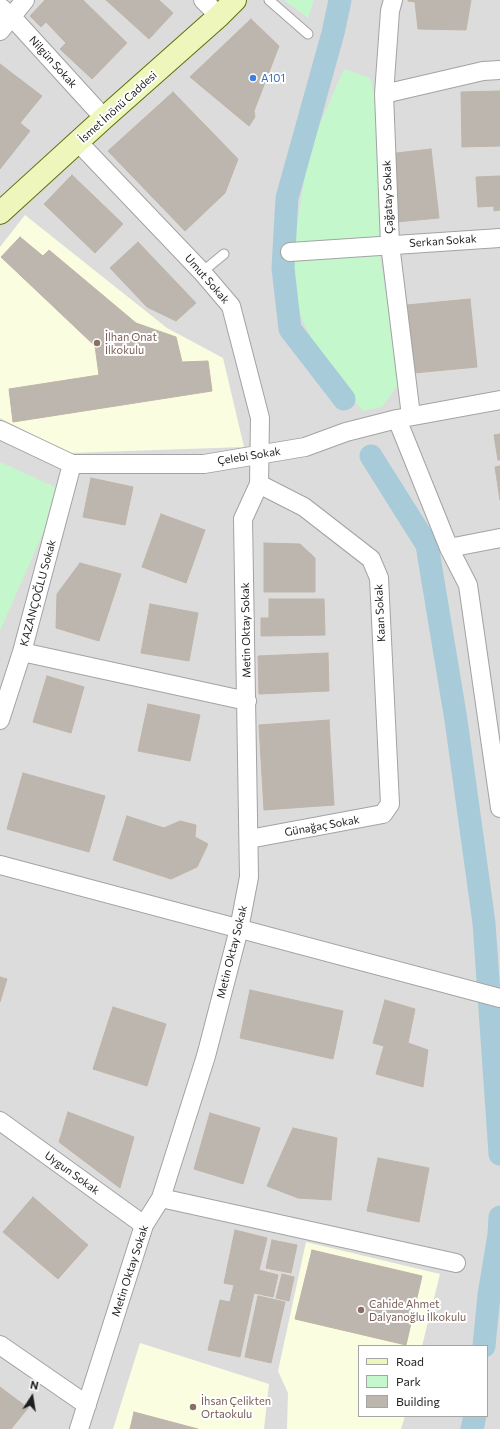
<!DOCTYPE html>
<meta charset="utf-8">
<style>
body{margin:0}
#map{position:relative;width:500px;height:1429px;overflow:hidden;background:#efece5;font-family:Commissioner,sans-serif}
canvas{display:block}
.legend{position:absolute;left:358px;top:1345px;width:130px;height:72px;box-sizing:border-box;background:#fff;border:1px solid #a5a5a5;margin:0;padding:5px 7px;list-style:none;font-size:12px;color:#1f1f1f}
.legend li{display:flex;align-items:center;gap:8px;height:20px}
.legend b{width:20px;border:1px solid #a5a5a5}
.north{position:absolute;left:12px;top:1377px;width:40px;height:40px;-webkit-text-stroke:3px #fff;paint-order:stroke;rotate:12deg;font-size:11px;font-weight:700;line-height:16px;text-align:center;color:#1f1f1f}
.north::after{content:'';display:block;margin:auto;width:14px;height:18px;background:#1f1f1f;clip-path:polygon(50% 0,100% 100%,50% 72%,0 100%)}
</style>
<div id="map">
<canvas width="500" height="1429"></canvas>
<ul class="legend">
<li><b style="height:5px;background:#eff6bc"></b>Road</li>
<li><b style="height:11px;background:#c4f7cc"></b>Park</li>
<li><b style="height:11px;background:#bcb6af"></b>Building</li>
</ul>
<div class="north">N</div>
</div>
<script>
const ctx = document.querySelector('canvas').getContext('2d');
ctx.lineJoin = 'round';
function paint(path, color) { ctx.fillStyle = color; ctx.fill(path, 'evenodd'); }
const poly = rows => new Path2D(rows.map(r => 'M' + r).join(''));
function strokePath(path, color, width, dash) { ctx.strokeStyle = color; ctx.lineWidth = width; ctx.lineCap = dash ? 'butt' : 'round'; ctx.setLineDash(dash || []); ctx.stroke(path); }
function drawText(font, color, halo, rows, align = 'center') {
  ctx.font = font + ' Commissioner,sans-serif'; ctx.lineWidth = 4; ctx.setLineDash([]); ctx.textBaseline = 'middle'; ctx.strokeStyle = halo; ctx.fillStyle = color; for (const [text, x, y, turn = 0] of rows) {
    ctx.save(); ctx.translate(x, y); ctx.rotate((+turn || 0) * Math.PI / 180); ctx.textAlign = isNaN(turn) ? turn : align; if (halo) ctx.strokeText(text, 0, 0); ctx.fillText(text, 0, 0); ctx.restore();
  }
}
const residential = poly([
 [0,0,500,0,500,1429,0,1429],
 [359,1346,487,1346,487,1416,359,1416]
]);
const education = poly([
 [25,215,167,328,223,358,244,447,69,453,0,418,0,247],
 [306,1242,440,1274,422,1346,359,1346,359,1416,405,1416,401,1429,287,1429,288,1393,278,1371],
 [140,1343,269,1384,264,1429,113,1429]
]);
const park = poly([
 [284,0,314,0,308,18],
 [344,69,370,78,381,122,384,241,294,242,310,146],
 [379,252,401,381,382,407,363,411,346,391,312,340,295,304,287,262],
 [0,462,62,490,0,631]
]);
const canal = poly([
 [340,0,333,33,287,198,283,268,290,329,344,399],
 [371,456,427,545,456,720,484,923,500,1154],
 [484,1346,489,1295,499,1234,500,1217],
 [472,1429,475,1416]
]);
const building = poly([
 [45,0,83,0,127,43,92,79,60,49,66,43,46,22,41,27,30,16,45,0],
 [106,0,159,0,173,13,149,39,106,0],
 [408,0,471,0,466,30,418,29,415,2,408,1,408,0],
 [251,19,279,46,254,111,255,117,249,126,190,77,251,19],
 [0,64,42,96,20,123,30,131,0,169,0,64],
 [500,91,500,146,462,147,461,92,500,91],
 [173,92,238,159,225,193,185,231,108,151,173,92],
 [431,149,439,218,396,222,388,154,431,149],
 [72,175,123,224,95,253,44,204,72,175],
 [500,176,500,210,494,211,494,206,478,207,476,177,500,176],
 [20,237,43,256,49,250,136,323,176,337,182,362,208,361,212,391,13,422,9,389,99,375,95,346,1,257,20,237],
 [138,242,196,303,176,321,147,307,110,268,138,242],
 [470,299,477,367,414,373,407,305,470,299],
 [500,434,500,460,498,460,494,435,500,434],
 [500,466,500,500,495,467,500,466],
 [91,478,133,487,125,525,83,517,91,478],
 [161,514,205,530,186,583,142,567,161,514],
 [264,543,300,544,315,558,315,592,264,592,264,543],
 [80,563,121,574,99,641,56,628,57,594,80,563],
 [269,599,324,599,325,635,261,636,261,618,269,618,269,599],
 [150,604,198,613,189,661,141,653,150,604],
 [328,653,329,691,259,694,258,656,328,653],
 [47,676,84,687,71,733,33,722,47,676],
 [148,704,200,715,190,761,138,751,148,704],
 [329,720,334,805,264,810,259,725,329,720],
 [23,773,105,796,89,852,7,829,23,773],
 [127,816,164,828,180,821,196,825,195,837,208,844,197,867,171,879,113,860,127,816],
 [0,977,7,979,0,1002,0,977],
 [250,990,343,1011,333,1059,240,1038,250,990],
 [385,1000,415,1009,408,1043,428,1050,423,1087,376,1074,384,1046,373,1043,385,1000],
 [113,1007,166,1024,147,1086,93,1069,113,1007],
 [68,1112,134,1137,120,1188,59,1142,68,1112],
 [210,1113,260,1128,243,1184,194,1169,210,1113],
 [293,1128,337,1138,331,1200,298,1198,267,1186,293,1128],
 [378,1158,429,1168,419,1222,367,1211,378,1158],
 [33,1197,88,1245,58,1279,3,1232,33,1197],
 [235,1230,267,1238,259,1270,278,1275,273,1297,254,1293,240,1357,208,1350,220,1300,230,1302,234,1285,224,1283,235,1230],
 [272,1240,297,1245,291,1273,266,1268,272,1240],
 [312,1250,422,1276,406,1345,295,1319,312,1250],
 [282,1274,294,1277,289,1301,276,1298,282,1274],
 [258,1296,285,1302,271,1363,245,1357,258,1296],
 [0,1387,28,1408,11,1429,0,1429,0,1387],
 [134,1412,198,1429,130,1429,134,1412]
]);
const lane = poly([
 [269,0,308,34],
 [202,272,224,254]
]);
const street = poly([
 [203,0,219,16],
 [0,7,12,17,104,118],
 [0,31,25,0],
 [384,94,390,11,393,0],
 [78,142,202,272,231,306,260,418,259,484,243,519,249,877,239,929,206,1056,161,1198,144,1225,79,1429],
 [290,252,500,238],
 [411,416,390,244,384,94,483,71,500,70],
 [397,419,449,548,468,585,500,808],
 [0,430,72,464,204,464,305,447,346,432,397,419,500,400],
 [449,548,500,538],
 [22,652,247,701],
 [0,720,22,652,72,464],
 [249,839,383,814,390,804,379,578,371,559,304,507,259,484],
 [0,865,500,998],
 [0,1121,144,1225],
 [161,1198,456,1263],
 [0,1345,87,1405]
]);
const secondary = poly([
 [0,213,104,118,219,16,235,0]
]);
const markers = [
 [253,78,4,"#3f7fe0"],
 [97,343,4,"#8d6e63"],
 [361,1310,4,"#8d6e63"],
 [193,1407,4,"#8d6e63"]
];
const streetNames = [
 ["Nilgün Sokak",53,62,48],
 ["İsmet İnönü Caddesi",118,107,-42],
 ["Çağatay Sokak",388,197,-92],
 ["Serkan Sokak",443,241,-4],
 ["Umut Sokak",207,279,49],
 ["Çelebi Sokak",249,456,-9],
 ["KAZANÇOĞLU Sokak",38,593,-75],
 ["Kaan Sokak",380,613,-93],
 ["Metin Oktay Sokak",246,630,-91],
 ["Günağaç Sokak",322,826,-10],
 ["Metin Oktay Sokak",232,952,-76],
 ["Uygun Sokak",72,1173,36],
 ["Metin Oktay Sokak",130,1271,-72]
];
const shopNames = [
 ["A101",261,78]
];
const educationNames = [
 ["İlhan Onat",105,337],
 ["İlkokulu",105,350],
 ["Cahide Ahmet",369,1304],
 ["Dalyanoğlu İlkokulu",369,1317],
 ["İhsan Çelikten",201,1401],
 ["Ortaokulu",201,1414]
];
paint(residential, '#dddcdc');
paint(education, '#fbfde0');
paint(park, '#c4f7cc');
strokePath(canal, '#a8cbda', 23);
paint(building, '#bcb6af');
strokePath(building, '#c0b5a8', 1);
strokePath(lane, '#a3a3a3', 11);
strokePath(street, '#a3a3a3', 20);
strokePath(secondary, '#5d710a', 24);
strokePath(lane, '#fff', 9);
strokePath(street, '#fff', 18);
strokePath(secondary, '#eff6bc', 22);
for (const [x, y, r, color] of markers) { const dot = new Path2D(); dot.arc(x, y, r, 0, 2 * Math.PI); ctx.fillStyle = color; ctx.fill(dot); strokePath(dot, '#fff', 1.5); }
drawText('11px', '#1f1f1f', '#fff', streetNames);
drawText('11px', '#366cbe', '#fff', shopNames, 'left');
drawText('11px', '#785e54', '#fff', educationNames, 'left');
</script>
